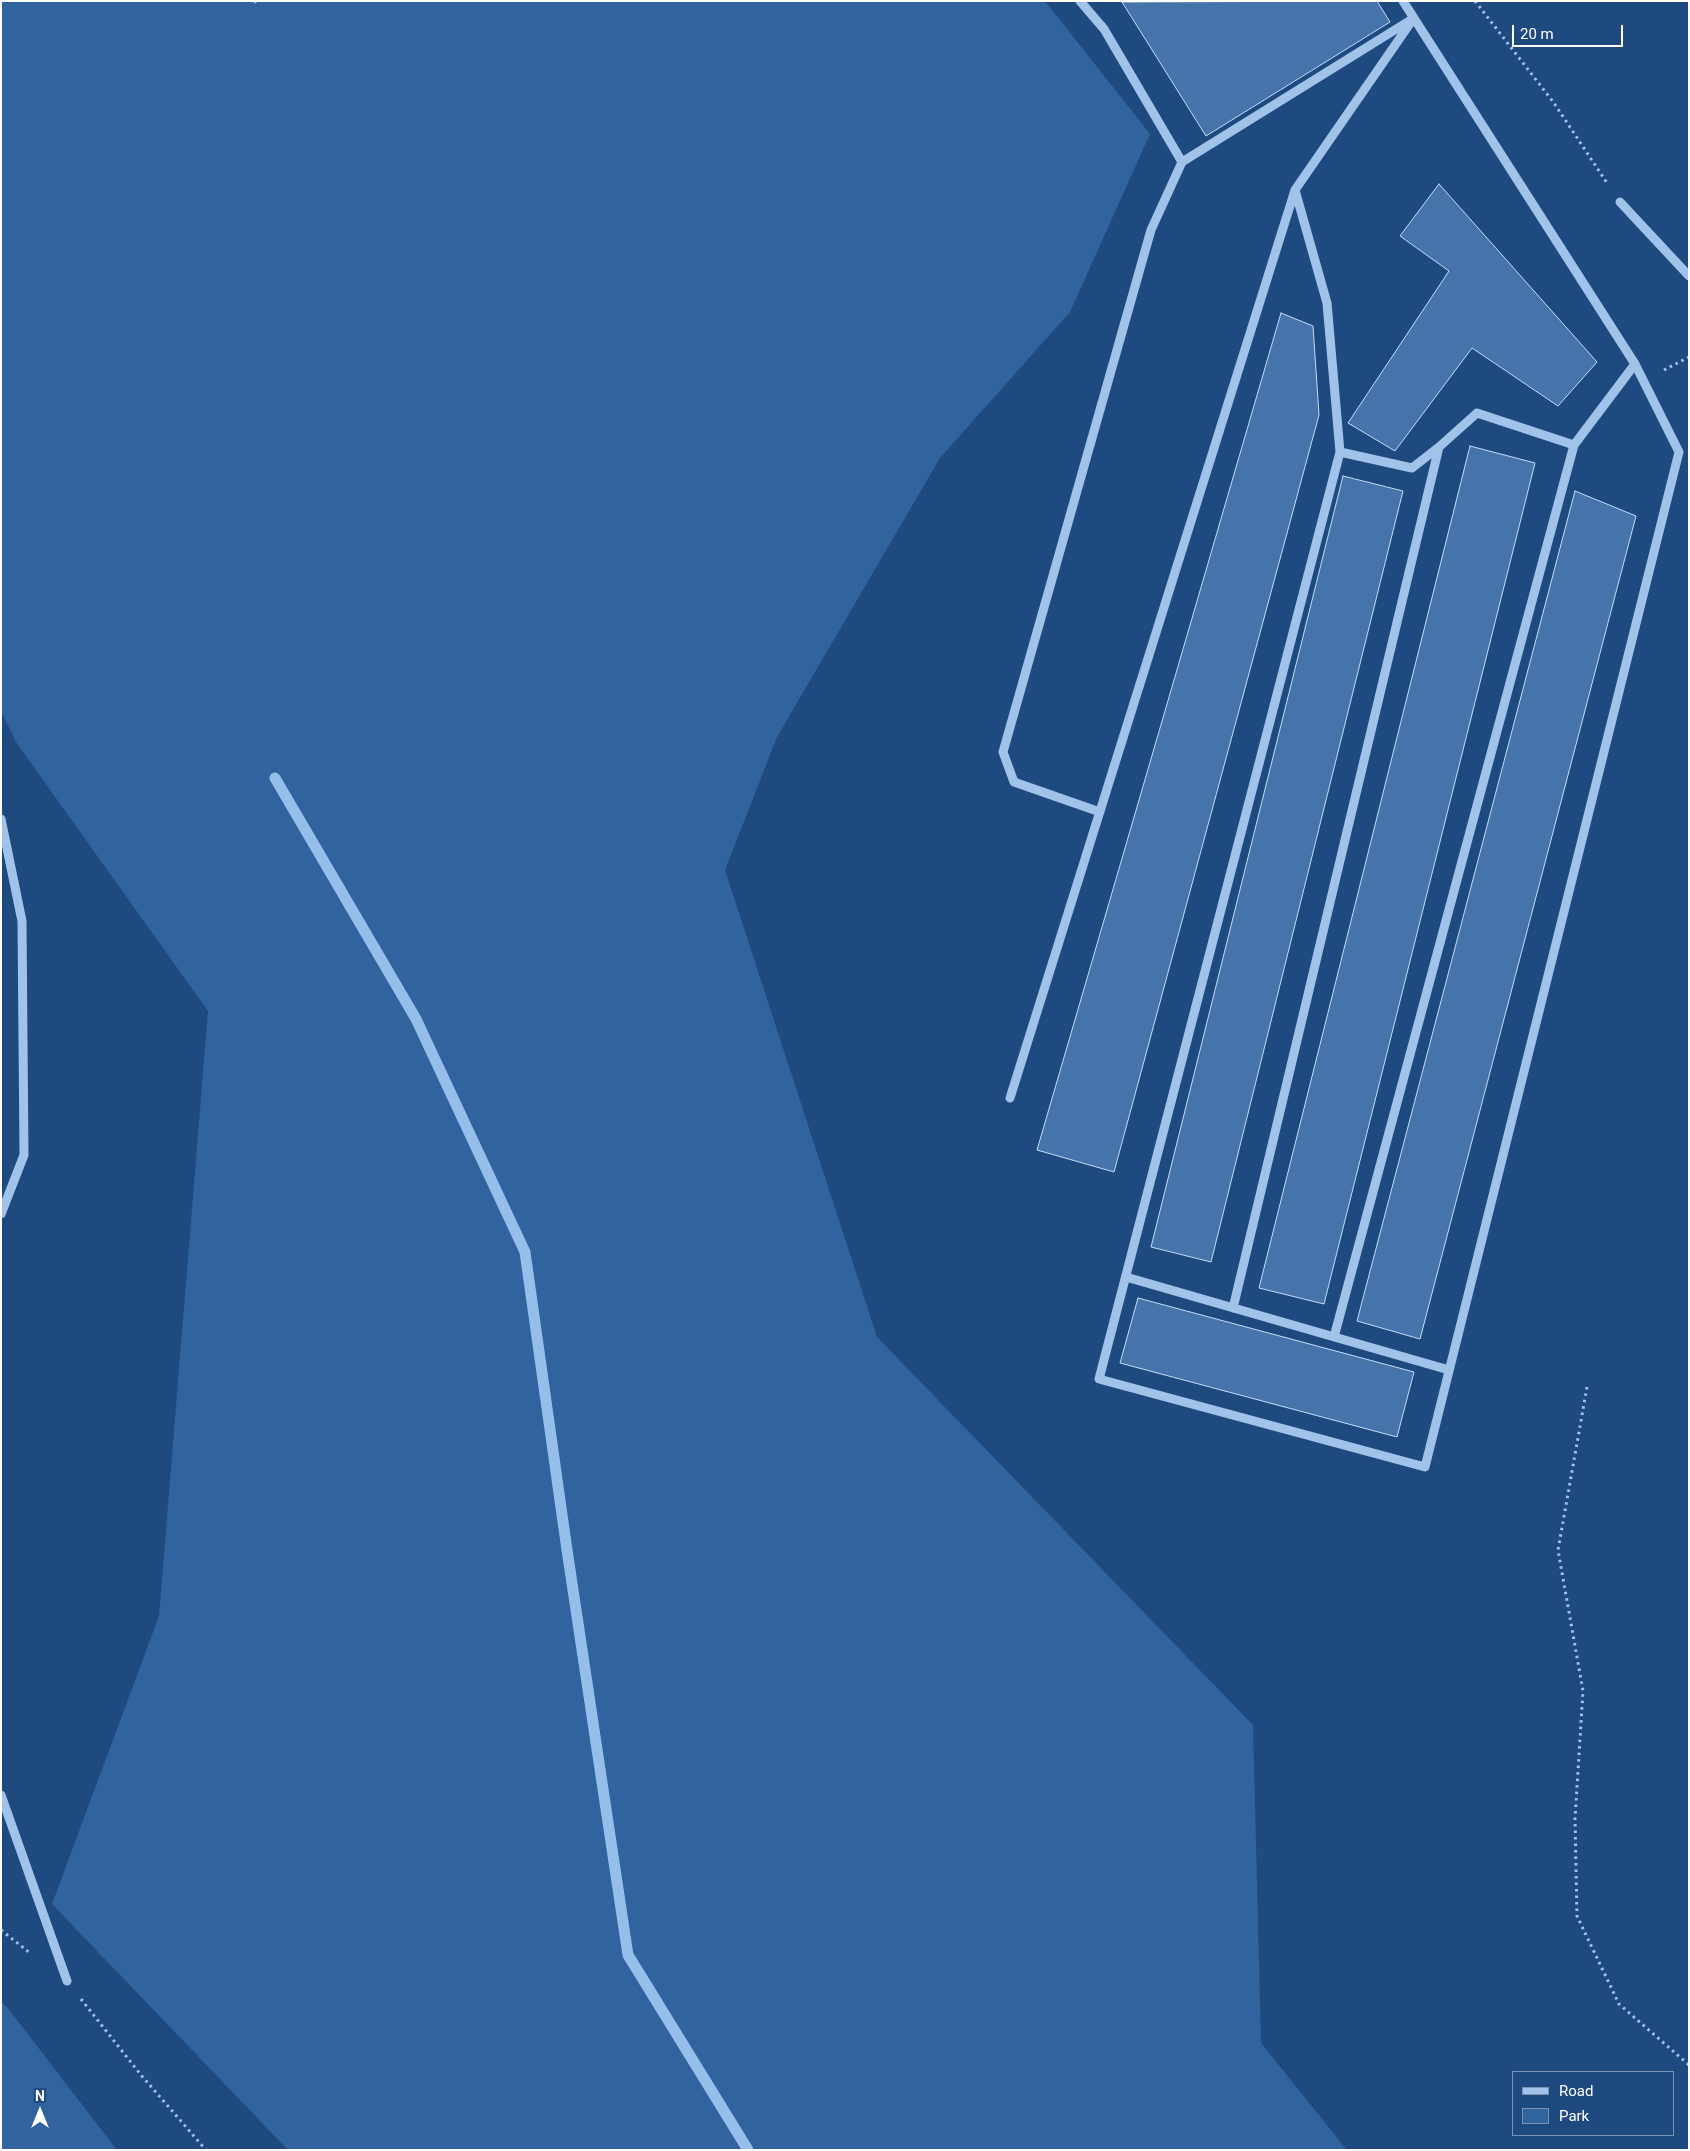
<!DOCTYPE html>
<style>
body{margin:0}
#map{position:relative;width:1690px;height:2151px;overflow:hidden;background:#1e4a80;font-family:Roboto,sans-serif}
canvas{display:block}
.frame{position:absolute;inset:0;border:2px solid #fff;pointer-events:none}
.legend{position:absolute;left:1512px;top:2071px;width:162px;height:65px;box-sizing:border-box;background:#1e4a80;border:1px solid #7892b3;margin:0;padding:6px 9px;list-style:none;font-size:15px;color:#fff}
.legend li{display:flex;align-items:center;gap:10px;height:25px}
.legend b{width:25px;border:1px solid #7892b3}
.north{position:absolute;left:15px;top:2086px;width:50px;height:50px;-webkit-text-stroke:4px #1e4a80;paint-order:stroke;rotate:0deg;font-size:14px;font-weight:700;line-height:20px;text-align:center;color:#fff}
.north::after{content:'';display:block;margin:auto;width:18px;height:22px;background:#fff;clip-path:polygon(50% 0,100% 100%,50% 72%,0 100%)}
.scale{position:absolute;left:1512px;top:25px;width:111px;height:22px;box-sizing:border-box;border:2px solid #fff;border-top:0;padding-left:6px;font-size:15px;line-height:18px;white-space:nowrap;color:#fff;-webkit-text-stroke:4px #1e4a80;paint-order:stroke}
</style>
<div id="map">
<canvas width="1690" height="2151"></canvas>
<div class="frame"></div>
<ul class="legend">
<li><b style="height:6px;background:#a2c3e9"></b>Road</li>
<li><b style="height:14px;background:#31639e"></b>Park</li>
</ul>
<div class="north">N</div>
<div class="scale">20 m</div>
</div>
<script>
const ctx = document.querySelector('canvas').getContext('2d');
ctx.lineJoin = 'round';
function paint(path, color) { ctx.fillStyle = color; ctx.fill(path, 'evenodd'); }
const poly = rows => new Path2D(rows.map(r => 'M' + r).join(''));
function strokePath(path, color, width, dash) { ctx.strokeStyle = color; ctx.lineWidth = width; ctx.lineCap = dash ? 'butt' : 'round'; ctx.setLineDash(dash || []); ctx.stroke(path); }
const green = poly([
 [1,1,1045,1,1150,134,1070,312,940,458,777,737,725,870,877,1337,1253,1725,1261,2043,1347,2150,288,2150,52,1904,159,1616,208,1011,16,742,1,711],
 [1,2002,7,2007,117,2150,1,2150]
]);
const stream = poly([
 [275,778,416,1019,525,1252,567,1550,628,1955,748,2150]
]);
const building = poly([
 [1377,1,1390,22,1206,136,1122,2,1377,1],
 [1439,184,1597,362,1558,406,1472,348,1395,451,1348,423,1449,271,1400,236,1439,184],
 [1281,313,1313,326,1319,415,1114,1172,1037,1150,1281,313],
 [1470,446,1535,463,1324,1304,1259,1288,1470,446],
 [1343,476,1403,491,1211,1262,1151,1247,1343,476],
 [1575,491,1636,516,1420,1339,1357,1321,1575,491],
 [1138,1298,1414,1372,1397,1437,1120,1363,1138,1298]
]);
const path = poly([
 [1475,1,1554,103,1607,183],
 [254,2,257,1],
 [1664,370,1689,357],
 [1587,1387,1558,1550,1583,1691,1575,1819,1577,1916,1619,2004,1689,2065],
 [1,1930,30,1953],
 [81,1999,141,2075,206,2150]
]);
const minor = poly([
 [1080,1,1104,29,1182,162],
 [1403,1,1635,364,1679,452,1425,1467,1099,1379,1340,452,1412,468,1439,447,1477,413,1574,445,1635,364],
 [1295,190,1411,22],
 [1620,202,1689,276],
 [1100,812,1014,782,1003,752,1151,230,1182,162,1414,18],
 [1,819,22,921,24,1155,1,1214],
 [1010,1098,1295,190,1327,303,1340,452],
 [1126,1277,1449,1370],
 [1233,1308,1439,447],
 [1334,1337,1574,445],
 [1,1795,67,1981]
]);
paint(green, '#31639e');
strokePath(stream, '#95beea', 11);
paint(building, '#4673aa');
strokePath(building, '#c6dcf7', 1);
strokePath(path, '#a2c3e9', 3, [2.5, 4]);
strokePath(minor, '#a2c3e9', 9);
</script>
